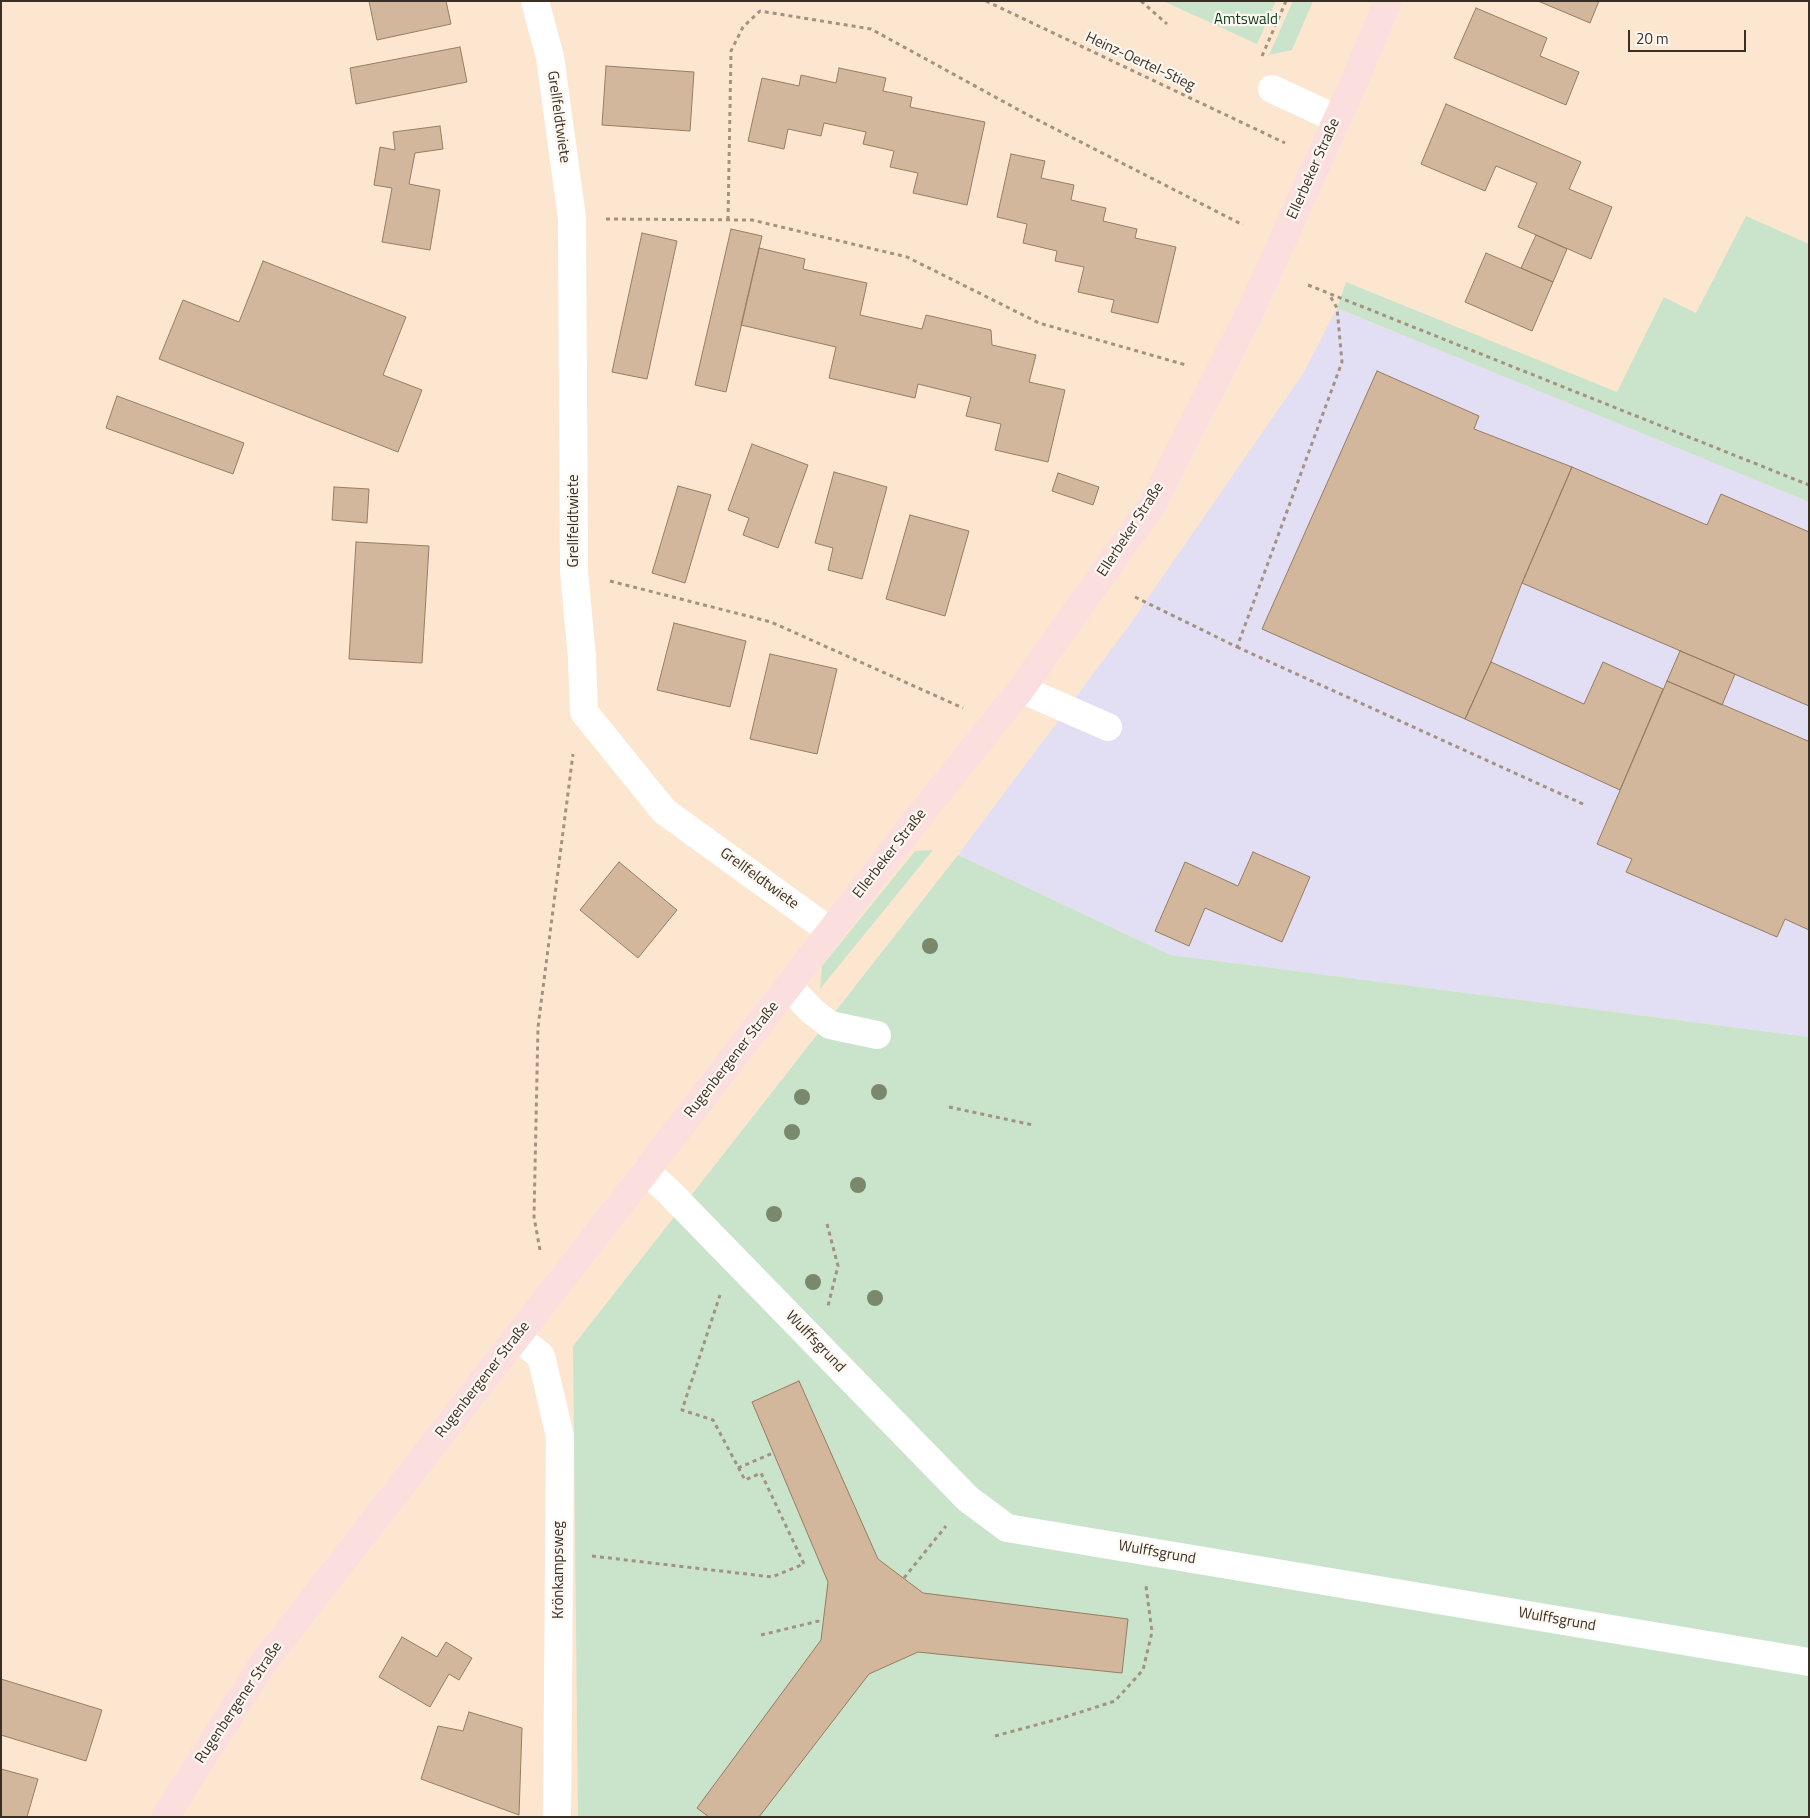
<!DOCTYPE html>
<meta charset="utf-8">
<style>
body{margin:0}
#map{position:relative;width:1810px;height:1818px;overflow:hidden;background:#fde6d0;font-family:"Titillium Web",sans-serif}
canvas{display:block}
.frame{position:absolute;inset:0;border:2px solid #3a2f24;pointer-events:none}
.scale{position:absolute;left:1628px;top:30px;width:118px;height:22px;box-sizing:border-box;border:2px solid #3a2f24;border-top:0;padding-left:6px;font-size:15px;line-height:18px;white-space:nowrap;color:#3a2f24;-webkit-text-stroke:4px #fdf7f1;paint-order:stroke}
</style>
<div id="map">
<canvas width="1810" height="1818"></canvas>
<div class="frame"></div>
<div class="scale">20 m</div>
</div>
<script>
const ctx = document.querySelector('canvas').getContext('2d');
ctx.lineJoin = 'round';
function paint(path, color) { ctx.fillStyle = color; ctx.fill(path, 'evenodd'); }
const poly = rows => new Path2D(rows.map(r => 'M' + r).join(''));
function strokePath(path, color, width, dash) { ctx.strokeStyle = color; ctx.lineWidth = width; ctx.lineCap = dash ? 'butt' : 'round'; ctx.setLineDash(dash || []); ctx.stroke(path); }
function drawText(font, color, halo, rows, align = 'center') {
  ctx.font = font + ' "Titillium Web",sans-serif'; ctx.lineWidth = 4.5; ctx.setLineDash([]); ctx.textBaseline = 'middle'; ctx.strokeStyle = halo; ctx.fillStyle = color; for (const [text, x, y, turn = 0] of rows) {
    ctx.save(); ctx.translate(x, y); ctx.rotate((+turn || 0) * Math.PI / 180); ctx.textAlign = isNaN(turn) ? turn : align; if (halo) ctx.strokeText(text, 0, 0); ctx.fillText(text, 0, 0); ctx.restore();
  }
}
const education = poly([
 [1337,308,1809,502,1809,1037,1170,955,958,855,1128,627,1304,372]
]);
const green = poly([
 [1163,1,1276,1,1257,44],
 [1293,1,1313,1,1292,50,1269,55],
 [1746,216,1809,244,1809,502,1337,308,1346,282,1617,392,1664,297,1696,313],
 [933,850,820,989,822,966,915,851],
 [958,855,1170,955,1809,1037,1809,1817,578,1817,573,1346]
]);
const building = poly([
 [369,1,446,1,451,24,377,40,369,1],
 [1538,1,1599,1,1590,23,1538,1],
 [1476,8,1547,38,1540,56,1579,72,1566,105,1454,58,1476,8],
 [460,47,467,82,356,104,350,68,460,47],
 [606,66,694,72,690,131,602,125,606,66],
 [839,68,886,78,883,91,912,97,910,107,985,122,967,205,913,193,918,173,890,167,894,151,863,144,866,132,824,123,821,136,788,129,784,149,748,141,762,78,799,86,801,75,836,83,839,68],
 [1446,104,1581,162,1569,189,1612,207,1591,259,1518,227,1537,183,1496,166,1485,191,1421,164,1446,104],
 [440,126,443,149,415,153,409,184,440,190,430,250,382,242,392,188,374,185,380,147,395,150,393,132,440,126],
 [1011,154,1045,161,1041,178,1074,185,1071,200,1106,208,1103,221,1137,229,1135,238,1176,247,1158,323,1111,312,1114,300,1078,292,1084,267,1055,261,1057,251,1023,243,1027,224,997,217,1011,154],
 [731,229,762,236,726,392,695,385,731,229],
 [642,233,677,241,647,379,612,372,642,233],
 [1536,235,1567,249,1553,282,1521,268,1536,235],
 [759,248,805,259,803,269,867,283,860,315,922,329,926,315,991,330,992,345,1036,355,1029,382,1065,390,1048,462,995,450,1001,424,966,416,971,397,918,384,915,398,829,378,836,347,741,325,759,248],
 [1486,253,1553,282,1532,331,1465,302,1486,253],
 [263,261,406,317,383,375,422,390,398,452,159,359,183,300,239,322,263,261],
 [1377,371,1479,416,1474,429,1572,467,1522,583,1491,662,1465,719,1262,629,1377,371],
 [117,396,244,443,233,474,106,428,117,396],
 [752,444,808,465,778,548,743,535,749,518,728,510,752,444],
 [1572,467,1707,525,1721,494,1809,532,1809,706,1522,583,1572,467],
 [834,472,887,487,862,579,828,570,833,548,815,543,834,472],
 [1058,473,1099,487,1093,505,1052,491,1058,473],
 [678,486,711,495,685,583,652,573,678,486],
 [334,487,369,489,367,523,332,520,334,487],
 [910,515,969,531,945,616,886,599,910,515],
 [356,542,429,546,422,663,349,659,356,542],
 [674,623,746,641,730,707,657,690,674,623],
 [1680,651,1735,674,1722,705,1667,681,1680,651],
 [770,654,837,669,817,754,750,739,770,654],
 [1491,662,1584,704,1603,662,1663,689,1620,790,1465,719,1491,662],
 [1667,681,1808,741,1809,739,1809,930,1785,919,1777,937,1626,872,1632,859,1597,844,1667,681],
 [1253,852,1310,877,1282,942,1205,908,1189,946,1155,931,1185,862,1238,886,1253,852],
 [619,862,677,910,638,958,580,910,619,862],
 [799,1381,878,1559,923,1593,1128,1619,1122,1673,918,1652,869,1674,759,1817,709,1817,697,1808,821,1640,828,1582,752,1402,799,1381],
 [402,1637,437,1657,446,1642,472,1658,459,1680,449,1674,430,1707,379,1677,402,1637],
 [1,1679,102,1710,86,1761,1,1735,1,1679],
 [469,1712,522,1728,519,1815,421,1779,438,1726,463,1731,469,1712],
 [1,1769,38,1779,27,1817,1,1817,1,1769]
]);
const path = poly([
 [986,1,1285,143],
 [1141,1,1167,24],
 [1262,56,1286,1],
 [606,219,752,220,907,257,1039,323,1186,365],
 [728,220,731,51,743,27,760,11,871,29,1028,115,1243,225],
 [1308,285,1809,485],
 [610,581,771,622,963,708],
 [1135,597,1237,647,1342,362,1337,308,1329,294],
 [1237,647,1583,804],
 [949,1107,1033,1125],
 [827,1224,838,1266,828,1306],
 [540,1250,534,1217,538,1027,573,754],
 [738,1468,773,1453],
 [592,1556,772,1577,804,1564,761,1473,745,1480,713,1420,682,1410,720,1295],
 [904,1578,946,1526],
 [761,1635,823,1620],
 [995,1736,1062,1718,1115,1701,1143,1670,1152,1632,1146,1586]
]);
const minor = poly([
 [535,1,550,57,572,218,574,571,582,658,584,712,664,811,830,931],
 [1272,89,1337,119],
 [1021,689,1108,727],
 [789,987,812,1011,830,1025,877,1035],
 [646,1171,668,1191,968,1499,1007,1528,1809,1662],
 [517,1337,541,1356,560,1436,557,1817]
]);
const major = poly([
 [165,1817,261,1666,646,1171,917,819,1021,689,1152,505,1251,310,1354,82,1388,1]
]);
const trees = [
 [930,946],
 [879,1092],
 [802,1097],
 [792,1132],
 [858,1185],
 [774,1214],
 [813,1282],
 [875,1298]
];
const parkNames = [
 ["Amtswald",1246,20]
];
const streetNames = [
 ["Heinz-Oertel-Stieg",1140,62,25],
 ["Grellfeldtwiete",558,117,82],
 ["Ellerbeker Straße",1314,169,-66],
 ["Grellfeldtwiete",574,521,-90],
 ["Ellerbeker Straße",1131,530,-57],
 ["Ellerbeker Straße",890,854,-52],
 ["Grellfeldtwiete",759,879,36],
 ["Rugenbergener Straße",732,1060,-52],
 ["Wulffsgrund",815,1342,46],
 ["Rugenbergener Straße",483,1380,-52],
 ["Wulffsgrund",1157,1553,10],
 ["Krönkampsweg",559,1570,-90],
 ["Wulffsgrund",1557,1620,10],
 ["Rugenbergener Straße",239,1703,-56]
];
paint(education, '#e2def3');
paint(green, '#c9e4cb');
paint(building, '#d3b79c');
strokePath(building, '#967d62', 1);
strokePath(path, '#a49281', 3, [4, 4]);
strokePath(minor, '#fff', 28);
strokePath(major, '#fbdfde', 28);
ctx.fillStyle = '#7a886b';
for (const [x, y] of trees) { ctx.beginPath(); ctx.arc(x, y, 8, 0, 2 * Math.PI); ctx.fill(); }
drawText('15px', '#0e3c19', '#fdf7f1', parkNames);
drawText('15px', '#3a2f24', '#fdf7f1', streetNames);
</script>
